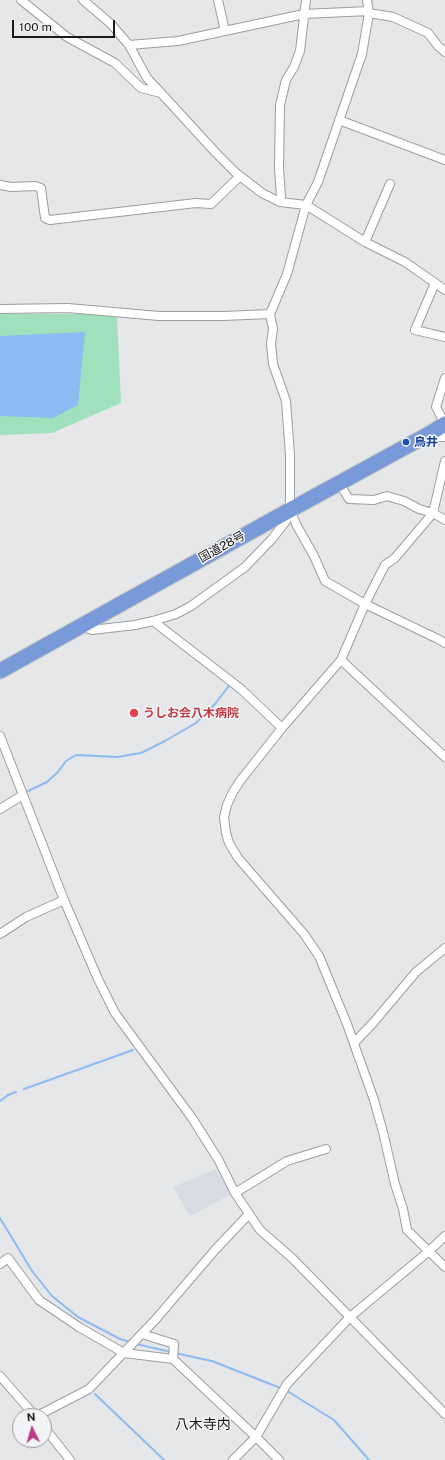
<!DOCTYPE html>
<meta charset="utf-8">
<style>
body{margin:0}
#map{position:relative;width:445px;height:1460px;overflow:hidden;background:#e5e7e8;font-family:"Public Sans",sans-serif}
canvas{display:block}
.north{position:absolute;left:12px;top:1408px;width:40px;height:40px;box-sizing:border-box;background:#f3f4f6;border:1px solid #9c9c9e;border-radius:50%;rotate:355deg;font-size:11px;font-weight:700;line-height:16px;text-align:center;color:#19191a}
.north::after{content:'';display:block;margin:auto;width:14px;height:18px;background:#bb3c88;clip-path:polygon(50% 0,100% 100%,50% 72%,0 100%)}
.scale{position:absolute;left:12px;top:20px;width:103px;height:18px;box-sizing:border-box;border:2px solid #19191a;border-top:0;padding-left:5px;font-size:12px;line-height:14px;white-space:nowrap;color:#19191a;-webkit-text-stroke:3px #f3f4f6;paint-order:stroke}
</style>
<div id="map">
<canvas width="445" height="1460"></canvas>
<div class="north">N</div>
<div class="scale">100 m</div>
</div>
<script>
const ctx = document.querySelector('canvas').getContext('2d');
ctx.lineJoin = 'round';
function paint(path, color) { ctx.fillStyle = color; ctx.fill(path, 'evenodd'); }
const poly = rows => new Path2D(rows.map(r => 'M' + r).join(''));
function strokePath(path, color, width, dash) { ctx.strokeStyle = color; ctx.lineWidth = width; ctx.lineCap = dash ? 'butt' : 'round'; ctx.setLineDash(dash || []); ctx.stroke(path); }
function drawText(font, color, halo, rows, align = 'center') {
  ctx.font = font + ' "Public Sans","Noto Sans JP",sans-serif'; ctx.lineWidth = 3; ctx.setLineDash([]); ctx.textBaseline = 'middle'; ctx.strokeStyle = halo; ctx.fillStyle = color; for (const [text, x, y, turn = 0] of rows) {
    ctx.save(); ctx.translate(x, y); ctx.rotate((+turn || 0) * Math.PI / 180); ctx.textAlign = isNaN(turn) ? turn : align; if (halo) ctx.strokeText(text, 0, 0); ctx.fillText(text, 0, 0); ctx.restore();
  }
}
const built = poly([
 [216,1169,230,1195,190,1216,173,1187]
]);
const green = poly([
 [0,314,92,314,117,317,121,403,52,433,0,435]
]);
const water = poly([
 [85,332,78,405,53,418,0,416,0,336]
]);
const stream = poly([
 [28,791,47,782,58,772,66,761,76,755,117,757,141,753,165,741,196,723,215,704,231,683],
 [24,1089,133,1050],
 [0,1101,8,1095,16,1092],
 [0,1218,32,1271,52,1296,78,1317,120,1339,130,1342],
 [136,1344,171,1352],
 [175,1353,212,1361,283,1389],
 [287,1391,334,1420,369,1460],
 [95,1394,164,1460]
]);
const street = poly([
 [21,0,67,37,115,63,141,88,161,93,216,153,236,173,262,193,280,202,306,205,365,242,405,262,445,290],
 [83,0,111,24,129,45,147,78,161,93],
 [218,0,225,31],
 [369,13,393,17,428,33,438,46,445,52],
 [129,45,178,41,304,14,369,11],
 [339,120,445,160],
 [0,185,11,187,35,186,41,188,45,218,50,220,196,203,211,204,240,176],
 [280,202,281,197,279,168,280,105,286,80,294,67,300,51,306,0],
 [365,242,390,184],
 [435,283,415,330,445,337],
 [0,309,68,308,159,316,224,316,270,314],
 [445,378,436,407,445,424],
 [429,434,439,437,445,437],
 [445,461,433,513,395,558,385,565,365,604,341,660,282,728,240,781,233,792,227,805,224,817,226,833,229,843,238,858,304,934,319,956,347,1024,374,1100,383,1132,395,1184,403,1209,407,1230,445,1267],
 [339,483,349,499,374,500,387,496,404,501,419,509,433,513,445,520],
 [290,510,297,526,314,556,325,581,365,604,438,639,445,643],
 [153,621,241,689,282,728],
 [81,626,92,630,135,625,153,621,176,614,191,606,245,567,272,539,286,521,290,510,290,455,286,401,273,364,271,344,273,329,270,314,287,274,306,205,318,182,362,54,369,13,367,0],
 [341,660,445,757],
 [0,736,64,900,98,979,115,1013,192,1118,218,1159,235,1193,260,1230,292,1258,445,1414],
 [0,809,23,795],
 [0,934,26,917,64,900],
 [354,1043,373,1023,416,972,445,948],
 [235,1193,287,1161,326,1149],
 [0,1264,8,1258,39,1300,79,1327,124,1353,173,1359,256,1437,279,1460],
 [142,1334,174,1344,173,1359],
 [0,1376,35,1416],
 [37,1416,89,1389,156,1319,215,1250,249,1214],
 [44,1427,70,1460],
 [233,1460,256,1437,287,1384,350,1317,428,1252,445,1236]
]);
const highway = poly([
 [0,671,290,510,429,434,445,424]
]);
const markers = [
 [406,442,4,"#1a4fb4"],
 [134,713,5,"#e0444e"]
];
const transitNames = [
 ["鳥井",414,442]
];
const streetNames = [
 ["国道28号",222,547,-29]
];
const healthNames = [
 ["うしお会八木病院",143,713]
];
const quarterNames = [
 ["八木寺内",203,1425]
];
paint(built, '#d7dce4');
paint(green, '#a1e0bc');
paint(water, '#8dbbf3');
strokePath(stream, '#8dbbf3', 2);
strokePath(street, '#9c9d9f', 10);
strokePath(highway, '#c3c3c3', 17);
strokePath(street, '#fff', 8);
strokePath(highway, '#789ad9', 15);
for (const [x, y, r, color] of markers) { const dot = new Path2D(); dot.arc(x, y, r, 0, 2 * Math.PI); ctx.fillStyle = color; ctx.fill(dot); strokePath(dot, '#f3f4f6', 1.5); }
drawText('bold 12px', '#164399', '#f3f4f6', transitNames, 'left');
drawText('12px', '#19191a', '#f3f4f6', streetNames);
drawText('bold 12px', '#be3a42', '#f3f4f6', healthNames, 'left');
drawText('14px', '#19191a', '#f3f4f6', quarterNames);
</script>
